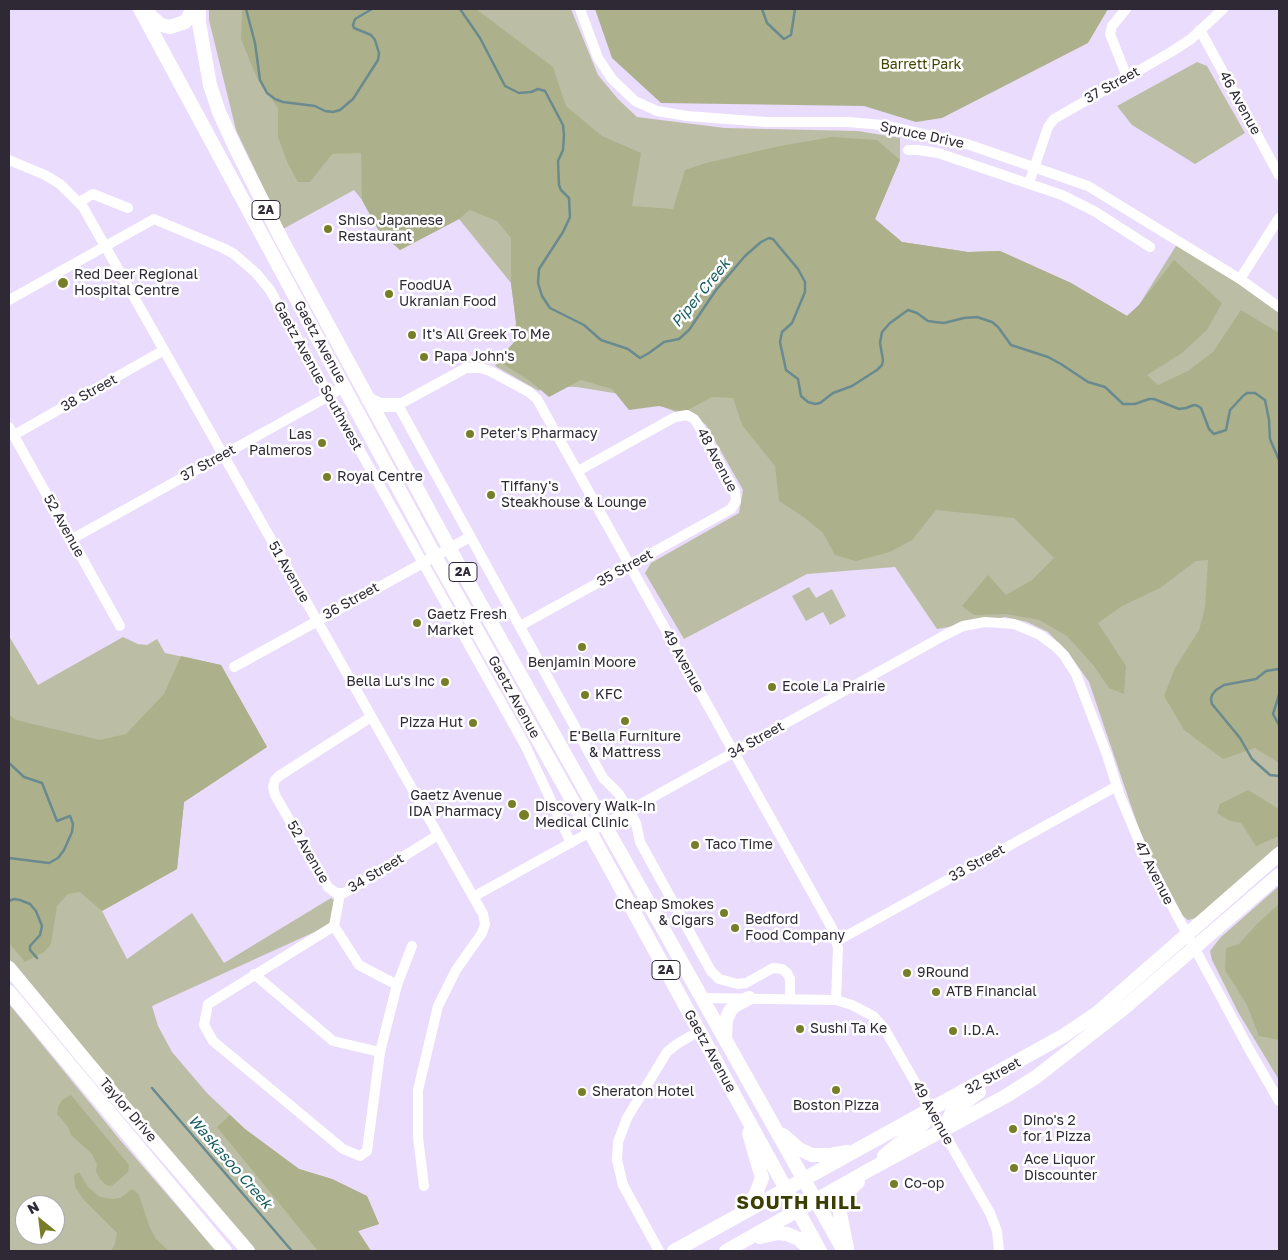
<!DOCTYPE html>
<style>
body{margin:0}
#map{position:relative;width:1288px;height:1260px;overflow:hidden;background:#eadcfc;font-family:"Golos Text",sans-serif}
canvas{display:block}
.frame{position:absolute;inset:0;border:10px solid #2e2935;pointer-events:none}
.north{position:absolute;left:15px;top:1195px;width:50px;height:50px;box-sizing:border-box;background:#fff;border:1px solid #aba9ae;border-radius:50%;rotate:331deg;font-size:14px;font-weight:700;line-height:20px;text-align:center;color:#2e2935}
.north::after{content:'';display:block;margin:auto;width:18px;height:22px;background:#787e28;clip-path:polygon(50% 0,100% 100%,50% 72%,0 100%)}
</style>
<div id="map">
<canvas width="1288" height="1260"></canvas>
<div class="frame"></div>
<div class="north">N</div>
</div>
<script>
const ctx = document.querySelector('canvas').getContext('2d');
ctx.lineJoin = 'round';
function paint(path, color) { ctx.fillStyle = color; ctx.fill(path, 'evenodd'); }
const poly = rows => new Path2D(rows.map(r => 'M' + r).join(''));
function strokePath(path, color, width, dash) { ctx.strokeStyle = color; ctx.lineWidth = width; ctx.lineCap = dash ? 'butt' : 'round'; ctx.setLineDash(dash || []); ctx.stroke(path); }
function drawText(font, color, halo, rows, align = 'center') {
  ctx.font = font + ' "Golos Text",sans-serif'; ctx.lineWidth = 5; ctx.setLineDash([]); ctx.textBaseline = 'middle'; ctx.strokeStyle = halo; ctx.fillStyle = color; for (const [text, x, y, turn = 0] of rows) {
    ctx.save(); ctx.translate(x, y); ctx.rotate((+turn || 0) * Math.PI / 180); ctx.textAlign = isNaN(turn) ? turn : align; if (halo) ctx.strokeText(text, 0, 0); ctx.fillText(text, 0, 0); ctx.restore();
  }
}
const green = poly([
 [209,9,571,9,598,75,618,99,637,117,725,128,858,131,900,138,900,160,875,219,902,242,968,252,1000,251,1071,283,1127,316,1139,305,1179,241,1279,307,1279,845,1196,918,1188,920,1182,915,1141,835,1089,682,1070,655,1048,632,1027,622,1005,617,937,629,895,567,807,574,684,639,645,573,651,563,739,513,743,490,706,425,691,413,676,412,638,397,577,387,545,386,539,391,495,366,498,361,515,341,516,322,511,283,459,219,400,250,379,231,362,200,354,190,283,229,236,130,209,20],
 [1197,62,1207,66,1245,133,1195,164,1132,125,1117,106],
 [809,587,816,598,832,589,846,616,830,625,823,612,806,621,792,596],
 [9,636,38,685,123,637,138,644,147,645,157,639,165,653,221,665,267,747,184,802,177,869,102,911,127,959,192,913,224,963,331,898,334,900,332,924,152,1006,158,1026,172,1052,207,1093,245,1129,299,1169,332,1179,367,1196,379,1224,358,1231,371,1251,252,1251,9,959],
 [1279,886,1279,1080,1238,1012,1212,960,1210,951,1220,938],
 [9,1004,121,1141,216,1251,9,1251],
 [25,1205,55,1205,55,1235,25,1235]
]);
const forest = poly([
 [242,9,476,9,553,67,566,106,602,136,641,153,632,206,673,209,685,170,706,163,780,146,832,137,877,140,900,160,875,219,902,242,968,252,1000,251,1071,283,1127,316,1139,305,1174,260,1222,303,1207,330,1182,353,1147,375,1158,385,1188,371,1213,352,1241,310,1279,333,1279,763,1255,748,1223,759,1184,730,1164,696,1175,668,1199,630,1205,608,1208,560,1196,561,1160,588,1122,606,1098,623,1126,666,1124,694,1109,688,1094,666,1067,636,1039,620,1006,614,974,615,962,606,988,575,1006,595,1032,580,1054,558,1014,518,936,510,912,540,890,552,856,561,835,555,823,533,805,518,779,501,775,466,742,425,733,398,712,397,684,412,659,406,629,410,612,389,581,380,549,397,530,381,498,361,515,341,516,322,511,283,511,238,497,221,470,210,459,219,400,250,379,231,362,200,361,153,332,154,310,182,298,182,288,164,278,137,278,108,257,78,241,39],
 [595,9,1108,9,1088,43,942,118,916,122,864,106,661,103,612,58],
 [181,656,221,665,267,747,184,802,177,869,102,911,80,892,68,894,57,906,51,944,44,952,25,962,9,943,9,715,16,720,100,740,126,734,164,694],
 [1248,790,1279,809,1279,836,1256,846,1241,823,1230,821,1217,813,1220,804],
 [1279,904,1279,1040,1259,1036,1247,1005,1225,970,1226,948,1239,944,1257,924],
 [71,1095,129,1165,128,1172,112,1186,106,1185,100,1179,96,1171,97,1164,92,1154,71,1135,68,1127,57,1114,58,1107,62,1100],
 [230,1115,245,1129,299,1169,332,1179,367,1196,379,1224,358,1231,371,1251,318,1251,217,1127],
 [79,1172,88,1187,100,1197,113,1199,120,1198,132,1189,139,1195,150,1228,156,1239,169,1251,111,1251,115,1244,117,1233,84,1200,75,1187,74,1175]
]);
const stream = poly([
 [246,9,255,43,260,80,267,93,275,99,283,102,315,106,325,111,333,112,340,110,353,99,378,60,379,53,375,40,371,35,354,28,353,25,355,19,372,9],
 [460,9,480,38,505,86,519,93,531,92,538,89,545,91,563,125,564,135,563,150,558,161,559,185,561,190,569,198,570,217,563,232,539,269,538,283,542,296,550,308,584,325,601,340,628,349,640,358,649,353,664,342,679,339,689,330,716,290,745,256,761,242,769,238,773,239,777,244,798,269,805,282,805,292,792,323,782,332,780,342,786,370,798,379,801,396,808,402,815,404,820,403,833,393,852,386,877,370,882,365,883,360,880,343,882,332,890,323,908,310,917,313,928,321,935,322,944,323,964,318,977,317,992,322,998,327,1011,345,1048,357,1061,364,1088,382,1105,387,1123,404,1135,404,1149,399,1154,399,1179,409,1186,408,1194,405,1198,406,1201,408,1209,429,1214,434,1226,430,1230,410,1243,396,1247,393,1255,393,1265,400,1269,420,1270,439,1279,460],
 [762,9,767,23,784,39,791,35,795,9],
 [1279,669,1266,671,1256,679,1224,685,1216,690,1212,695,1211,699,1212,704,1240,738,1252,759,1270,775,1279,776],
 [1279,695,1273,714,1279,725],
 [9,763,24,777,42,783,57,821,70,816,73,824,72,832,64,850,58,858,49,863,9,858],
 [9,901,14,899,20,900,30,904,36,911,42,926,40,935,30,946,30,950,37,958],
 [152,1088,292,1251]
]);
const minor = poly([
 [580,9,598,58,612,79,635,101,657,111,687,116,766,122,847,122,883,125,967,144,1088,186,1240,279,1279,307],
 [1126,9,1112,26,1110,34,1127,77],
 [1200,30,1279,175],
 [908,150,918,150,938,153,1062,195,1094,211,1150,247],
 [9,160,45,175,60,184,83,207,483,914,485,924,482,933,456,970,438,1006,418,1090,418,1137,424,1186],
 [1029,183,1048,127,1054,119,1171,52,1191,39,1223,9],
 [79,202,93,194,128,208],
 [1240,279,1279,218],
 [9,300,154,219,223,248,234,254,256,273,270,290,525,745,571,843],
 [9,427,120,626],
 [14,435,164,350],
 [72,539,329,396,344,386],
 [520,626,731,509,736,501,735,491,697,423,694,419,687,415,675,417,578,471],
 [234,667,470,537],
 [371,717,279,776,275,780,273,787,275,795,328,887,336,893,344,893,351,889,438,835],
 [340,894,334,926,359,965,397,985],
 [473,897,945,635,963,626,985,622,1014,624,1040,635,1056,647,1064,655,1076,674,1107,755,1120,796,1146,858,1249,1049,1279,1101],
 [334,926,208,1004,204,1025,213,1041,343,1149,360,1156,367,1151,380,1052,397,985,412,946],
 [837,941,1117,786],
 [254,974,333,1041,380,1052],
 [702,998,836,1000,852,1005,873,1016,884,1028,990,1213,997,1231,999,1251],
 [790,998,790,979,787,973,782,969,773,968,746,983,738,984,719,979,711,971,640,842,636,823,619,794,603,778,398,405,466,368,481,368,490,371,529,392,537,399,833,930,838,948,836,1000],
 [659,1251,623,1185,617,1160,618,1142,627,1118,667,1052,677,1044,699,1031]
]);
const major = poly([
 [140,9,435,556,590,832,820,1251],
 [199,9,199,23,210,85,219,112,236,149,282,240,457,562,844,1251],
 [145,11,161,25,170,27,185,22,188,18,192,9],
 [368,399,380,405,398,405],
 [9,968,120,1102,248,1251],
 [9,992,225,1251],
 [725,1037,726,1020,730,1011,734,1006,749,998],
 [943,1131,952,1112,979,1092],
 [783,1135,799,1149,812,1155,830,1155,847,1152],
 [884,1156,923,1124,929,1115],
 [742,1210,755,1196,762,1178,749,1133],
 [760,1237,778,1233,787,1234,799,1239,811,1251],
 [847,1248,840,1213,841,1205,845,1194,858,1182],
 [674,1251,1063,1036,1097,1013,1279,854],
 [726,1251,869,1170,1006,1096,1036,1077,1123,1009,1279,875]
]);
const markers = [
 [328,229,5,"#787e28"],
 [63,283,6,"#787e28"],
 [389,294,5,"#787e28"],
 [412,335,5,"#787e28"],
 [424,357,5,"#787e28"],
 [470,434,5,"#787e28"],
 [322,443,5,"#787e28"],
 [327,477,5,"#787e28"],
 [491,495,5,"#787e28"],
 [417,623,5,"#787e28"],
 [582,647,5,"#787e28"],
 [445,682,5,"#787e28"],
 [772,687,5,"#787e28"],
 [585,695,5,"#787e28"],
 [625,721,5,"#787e28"],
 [473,723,5,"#787e28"],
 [512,804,5,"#787e28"],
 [524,815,6,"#787e28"],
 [695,845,5,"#787e28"],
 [724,913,5,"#787e28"],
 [735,928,5,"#787e28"],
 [907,973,5,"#787e28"],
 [936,992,5,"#787e28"],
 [800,1029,5,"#787e28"],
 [953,1031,5,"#787e28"],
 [836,1090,5,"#787e28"],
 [582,1092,5,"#787e28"],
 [1013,1129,5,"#787e28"],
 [1014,1168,5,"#787e28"],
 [894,1184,5,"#787e28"]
];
const shields = [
 [266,210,28],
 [463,572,28],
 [666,970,28]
];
const shieldNames = [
 ["2A",266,210],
 ["2A",463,572],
 ["2A",666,970]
];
const parkNames = [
 ["Barrett Park",921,65]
];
const streetNames = [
 ["37 Street",1112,85,-29],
 ["46 Avenue",1240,103,61],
 ["Spruce Drive",922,135,12],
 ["Gaetz Avenue",320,342,61],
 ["Gaetz Avenue Southwest",318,376,61],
 ["38 Street",89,393,-29],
 ["48 Avenue",717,460,62],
 ["37 Street",208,463,-29],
 ["52 Avenue",64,526,61],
 ["35 Street",625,568,-29],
 ["51 Avenue",289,572,60],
 ["36 Street",351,601,-29],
 ["49 Avenue",683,661,61],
 ["Gaetz Avenue",514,697,61],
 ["34 Street",756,740,-29],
 ["52 Avenue",308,852,60],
 ["33 Street",977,863,-29],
 ["34 Street",376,873,-31],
 ["47 Avenue",1154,873,63],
 ["Gaetz Avenue",710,1051,61],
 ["32 Street",993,1076,-29],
 ["Taylor Drive",128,1110,49],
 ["49 Avenue",933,1113,61]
];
const poiNames = [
 ["Shiso Japanese",338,221],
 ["Restaurant",338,237],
 ["Red Deer Regional",74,275],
 ["Hospital Centre",74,291],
 ["FoodUA",399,286],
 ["Ukranian Food",399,302],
 ["It's All Greek To Me",422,335],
 ["Papa John's",434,357],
 ["Peter's Pharmacy",480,434],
 ["Las",312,435,"right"],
 ["Palmeros",312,451,"right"],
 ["Royal Centre",337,477],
 ["Tiffany's",501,487],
 ["Steakhouse & Lounge",501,503],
 ["Gaetz Fresh",427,615],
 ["Market",427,631],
 ["Benjamin Moore",582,663,"center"],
 ["Bella Lu's Inc",435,682,"right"],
 ["Ecole La Prairie",782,687],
 ["KFC",595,695],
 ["Pizza Hut",463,723,"right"],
 ["E'Bella Furniture",625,737,"center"],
 ["& Mattress",625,753,"center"],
 ["Gaetz Avenue",502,796,"right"],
 ["IDA Pharmacy",502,812,"right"],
 ["Discovery Walk-In",535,807],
 ["Medical Clinic",535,823],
 ["Taco Time",705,845],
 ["Cheap Smokes",714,905,"right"],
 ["& Cigars",714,921,"right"],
 ["Bedford",745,920],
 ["Food Company",745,936],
 ["9Round",917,973],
 ["ATB Financial",946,992],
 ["Sushi Ta Ke",810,1029],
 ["I.D.A.",963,1031],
 ["Sheraton Hotel",592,1092],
 ["Boston Pizza",836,1106,"center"],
 ["Dino's 2",1023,1121],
 ["for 1 Pizza",1023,1137],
 ["Ace Liquor",1024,1160],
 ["Discounter",1024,1176],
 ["Co-op",904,1184]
];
const waterNames = [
 ["Piper Creek",701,293,-51],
 ["Waskasoo Creek",230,1162,49]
];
const districtNames = [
 ["SOUTH HILL",799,1203]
];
paint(green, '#bbbea5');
paint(forest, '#acb18b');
strokePath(stream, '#698a8f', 2.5);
strokePath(minor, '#fff', 10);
strokePath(major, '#fff', 14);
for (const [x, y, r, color] of markers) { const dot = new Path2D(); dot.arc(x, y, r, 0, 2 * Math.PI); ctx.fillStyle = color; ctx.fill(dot); strokePath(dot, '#fff', 2); }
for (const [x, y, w] of shields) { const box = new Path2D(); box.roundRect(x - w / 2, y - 9.5, w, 19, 4); ctx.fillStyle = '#fff'; ctx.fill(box); strokePath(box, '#2e2935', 1); }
drawText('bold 12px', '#2e2935', null, shieldNames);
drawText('14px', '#424603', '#fff', parkNames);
drawText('14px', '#2e2935', '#fff', streetNames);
drawText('14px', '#2e2935', '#fff', poiNames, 'left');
drawText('italic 15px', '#175d60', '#fff', waterNames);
ctx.letterSpacing = '1px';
drawText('bold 19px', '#3b3e00', '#fff', districtNames);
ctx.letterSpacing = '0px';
</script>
